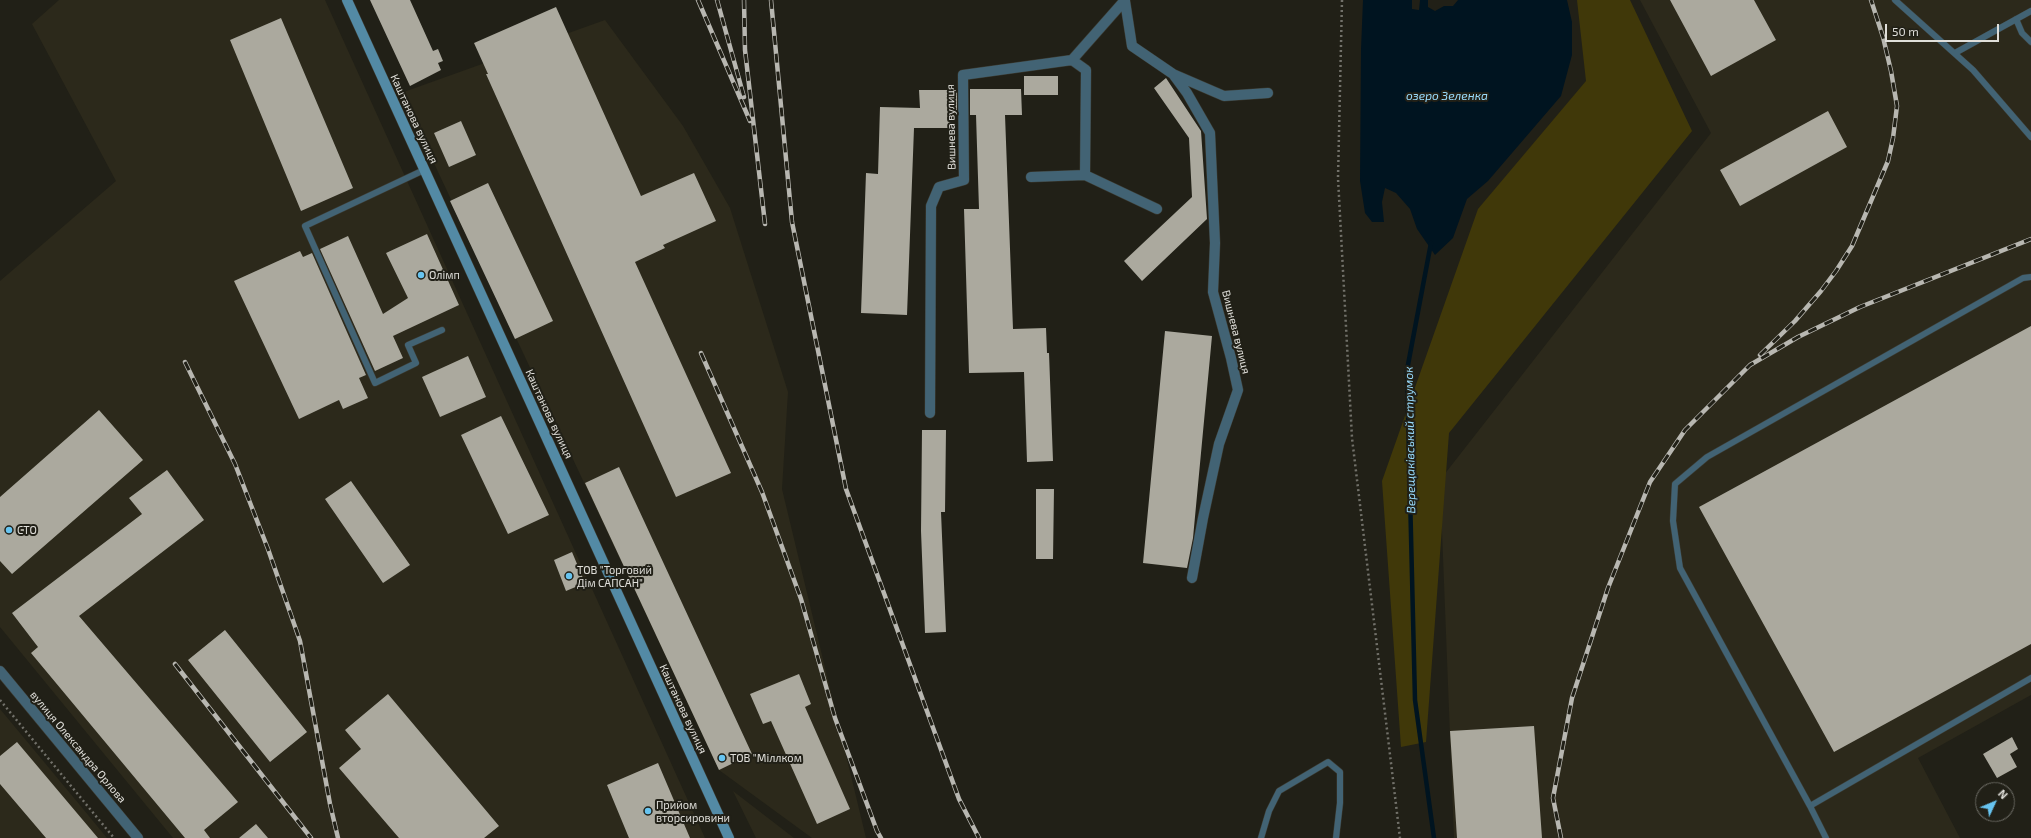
<!DOCTYPE html>
<meta charset="utf-8">
<style>
body{margin:0}
#map{position:relative;width:2031px;height:838px;overflow:hidden;background:#212017;font-family:"Exo 2",sans-serif}
canvas{display:block}
.north{position:absolute;left:1975px;top:782px;width:40px;height:40px;box-sizing:border-box;background:#212017;border:1px solid #6d6c65;border-radius:50%;rotate:46deg;font-size:11px;font-weight:700;line-height:16px;text-align:center;color:#e0dfda}
.north::after{content:'';display:block;margin:auto;width:14px;height:18px;background:#67c4f0;clip-path:polygon(50% 0,100% 100%,50% 72%,0 100%)}
.scale{position:absolute;left:1885px;top:24px;width:114px;height:18px;box-sizing:border-box;border:2px solid #e0dfda;border-top:0;padding-left:5px;font-size:12px;line-height:14px;white-space:nowrap;color:#e0dfda;-webkit-text-stroke:3px #212017;paint-order:stroke}
</style>
<div id="map">
<canvas width="2031" height="838"></canvas>
<div class="north">N</div>
<div class="scale">50 m</div>
</div>
<script>
const ctx = document.querySelector('canvas').getContext('2d');
ctx.lineJoin = 'round';
function paint(path, color) { ctx.fillStyle = color; ctx.fill(path, 'evenodd'); }
const poly = rows => new Path2D(rows.map(r => 'M' + r).join(''));
function strokePath(path, color, width, dash) { ctx.strokeStyle = color; ctx.lineWidth = width; ctx.lineCap = dash ? 'butt' : 'round'; ctx.setLineDash(dash || []); ctx.stroke(path); }
function drawText(font, color, halo, rows, align = 'center') {
  ctx.font = font + ' "Exo 2",sans-serif'; ctx.lineWidth = 4; ctx.setLineDash([]); ctx.textBaseline = 'middle'; ctx.strokeStyle = halo; ctx.fillStyle = color; for (const [text, x, y, turn = 0] of rows) {
    ctx.save(); ctx.translate(x, y); ctx.rotate((+turn || 0) * Math.PI / 180); ctx.textAlign = isNaN(turn) ? turn : align; if (halo) ctx.strokeText(text, 0, 0); ctx.fillText(text, 0, 0); ctx.restore();
  }
}
const built = poly([
 [59,0,325,0,705,838,173,838,0,627,0,281,116,181,32,24],
 [1640,0,2031,0,2031,695,1918,758,1960,838,1454,838,1440,480,1711,133],
 [605,20,683,126,730,208,788,392,782,489,866,838,812,838,719,770,401,93],
 [0,709,79,804,107,838,0,838],
 [733,791,794,838,756,838]
]);
const green = poly([
 [1577,0,1630,0,1692,131,1449,433,1426,742,1401,747,1382,481,1478,209,1586,81]
]);
const water = poly([
 [1363,0,1412,0,1412,9,1419,10,1420,0,1428,0,1428,7,1435,11,1444,6,1453,6,1458,0,1567,0,1572,22,1572,55,1561,96,1488,181,1467,199,1453,238,1435,255,1417,229,1410,209,1396,193,1385,188,1382,202,1384,222,1372,222,1365,213,1360,181,1361,49]
]);
const stream = poly([
 [1431,243,1407,370,1415,700,1434,838]
]);
const building = poly([
 [370,0,410,0,433,51,438,49,443,61,438,63,441,70,410,86],
 [1670,0,1754,0,1776,40,1711,76],
 [556,7,641,196,694,173,716,221,663,245,665,248,635,262,731,473,676,497,486,74,488,74,474,43],
 [281,18,353,188,301,211,230,40],
 [1024,76,1058,76,1058,95,1024,95],
 [1166,78,1201,131,1207,219,1142,281,1124,261,1192,197,1189,138,1154,88],
 [970,89,1021,89,1022,115,1005,115,1013,329,1046,328,1047,353,1049,353,1053,461,1027,462,1024,372,969,373,964,209,979,209,976,115,970,115],
 [919,90,957,90,957,115,953,115,953,128,914,128,907,315,861,313,866,173,878,174,880,107,920,108],
 [1828,111,1847,147,1740,206,1720,170],
 [461,121,476,155,449,167,434,133],
 [488,183,553,321,515,339,450,201],
 [427,234,459,305,393,336,403,358,375,371,320,249,348,236,383,314,408,298,386,253],
 [300,251,303,257,312,253,366,375,359,378,368,398,343,409,339,400,299,419,234,281],
 [2031,326,2031,644,1834,752,1699,507],
 [1165,331,1212,336,1193,538,1187,568,1143,563],
 [468,356,486,397,440,417,422,377],
 [99,410,143,460,12,574,0,561,0,497],
 [501,416,549,515,508,534,461,435],
 [922,430,946,430,945,512,941,512,946,632,925,633,921,531],
 [619,467,752,754,719,770,585,483],
 [167,470,204,520,79,616,238,802,204,830,210,838,185,838,31,653,38,647,12,613,142,514,129,498],
 [351,481,410,565,383,583,325,499],
 [1036,489,1054,489,1053,559,1036,559],
 [572,552,585,583,566,591,554,560],
 [225,630,307,732,270,762,188,660],
 [799,674,811,704,805,707,850,809,817,824,771,721,763,724,750,694],
 [388,694,499,826,484,838,399,838,339,768,361,749,345,730],
 [1534,726,1542,838,1457,838,1450,731],
 [2012,737,2018,749,2010,754,2017,767,1997,778,1983,754],
 [17,742,98,838,46,838,0,784,0,756],
 [658,763,690,838,629,838,607,785],
 [256,824,268,838,239,838]
]);
const path = poly([
 [1342,0,1338,178,1352,438,1400,838],
 [0,700,114,838]
]);
const lane = poly([
 [1895,0,1973,70,2031,137],
 [2016,19,2022,33,2031,42],
 [1955,53,2031,11],
 [424,170,305,226,375,383,416,363,408,345,442,330],
 [1810,806,1680,568,1673,521,1675,484,1707,457,2023,278,2031,277],
 [1261,838,1269,811,1279,791,1328,762,1340,772,1340,803,1336,838],
 [1826,838,1810,806,2031,678]
]);
const street = poly([
 [1125,1,1132,46,1173,74,1224,96,1268,93],
 [1072,60,1086,70,1085,175,1157,209],
 [1173,74,1187,93,1210,133,1215,243,1213,292,1231,358,1238,390,1219,444,1203,518,1192,578],
 [1031,177,1085,175],
 [930,413,931,206,939,187,964,180,963,75,1072,60,1125,0],
 [0,671,138,838]
]);
const secondary = poly([
 [347,0,729,838]
]);
const rail = poly([
 [698,0,750,121],
 [717,0,744,97],
 [744,0,745,50,765,224],
 [771,0,792,222,846,489,959,799,979,838],
 [701,353,762,492,801,599,835,718,877,831,881,838],
 [1760,355,1795,321,1821,291,1836,271,1852,246,1888,161,1893,138,1897,106,1891,71,1883,37,1871,0],
 [185,362,235,464,268,549,300,641,330,804,338,838],
 [175,664,311,838],
 [1561,838,1553,798,1572,698,1608,588,1650,482,1685,430,1750,365,1798,337,1860,307,2031,239]
]);
const markers = [
 [421,275,4,"#67c4f0"],
 [9,530,4,"#67c4f0"],
 [569,576,4,"#67c4f0"],
 [722,758,4,"#67c4f0"],
 [648,811,4,"#67c4f0"]
];
const streetNames = [
 ["Каштанова вулиця",414,119,65],
 ["Вишнева вулиця",951,127,-91],
 ["Вишнева вулиця",1236,332,76],
 ["Каштанова вулиця",549,414,65],
 ["Каштанова вулиця",683,709,65],
 ["вулиця Олександра Орлова",78,747,50]
];
const poiNames = [
 ["Олімп",429,275],
 ["СТО",17,530],
 ["ТОВ \"Торговий",577,570],
 ["Дім САПСАН\"",577,583],
 ["ТОВ \"Міллком",730,758],
 ["Прийом",656,805],
 ["вторсировини",656,818]
];
const waterNames = [
 ["озеро Зеленка",1447,96],
 ["Верещаківський струмок",1410,440,-91]
];
paint(built, '#2c291b');
paint(green, '#403809');
paint(water, '#001420');
strokePath(stream, '#001420', 4.5);
paint(building, '#aba99e');
strokePath(lane, '#3c3b32', 7);
strokePath(street, '#3c3b32', 11);
strokePath(secondary, '#3c3b32', 11);
strokePath(path, '#72716a', 2.5, [2, 3]);
strokePath(lane, '#426374', 6);
strokePath(street, '#426374', 10);
strokePath(secondary, '#538aa5', 10);
strokePath(rail, '#b8b7b1', 4.5);
strokePath(rail, '#212017', 3, [9]);
for (const [x, y, r, color] of markers) { const dot = new Path2D(); dot.arc(x, y, r, 0, 2 * Math.PI); ctx.fillStyle = color; ctx.fill(dot); strokePath(dot, '#212017', 1.5); }
drawText('11px', '#e0dfda', '#212017', streetNames);
drawText('11px', '#e0dfda', '#212017', poiNames, 'left');
drawText('italic 12px', '#98dafb', '#212017', waterNames);
</script>
